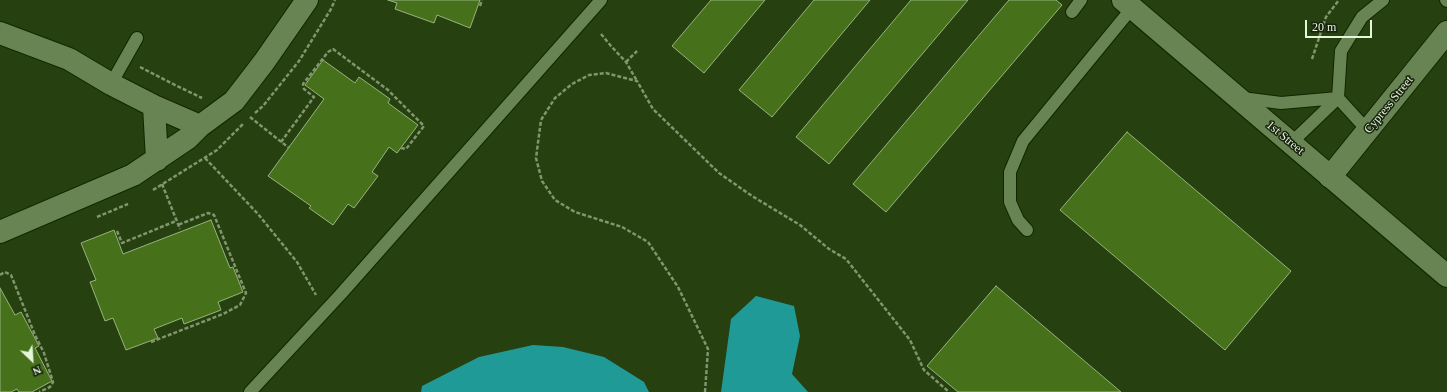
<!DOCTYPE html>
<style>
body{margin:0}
#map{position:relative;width:1447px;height:392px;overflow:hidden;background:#27400f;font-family:"Times New Roman",serif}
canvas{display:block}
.north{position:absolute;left:12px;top:340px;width:40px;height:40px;-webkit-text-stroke:3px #17230e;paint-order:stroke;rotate:155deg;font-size:11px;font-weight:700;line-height:16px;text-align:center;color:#e6f6db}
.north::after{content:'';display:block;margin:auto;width:14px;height:18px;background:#e6f6db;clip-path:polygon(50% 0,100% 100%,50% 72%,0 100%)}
.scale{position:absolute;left:1305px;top:20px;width:67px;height:18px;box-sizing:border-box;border:2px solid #e6f6db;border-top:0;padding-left:5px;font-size:12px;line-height:14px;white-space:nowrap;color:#e6f6db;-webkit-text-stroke:3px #17230e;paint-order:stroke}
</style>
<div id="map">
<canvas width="1447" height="392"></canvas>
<div class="north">N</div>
<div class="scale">20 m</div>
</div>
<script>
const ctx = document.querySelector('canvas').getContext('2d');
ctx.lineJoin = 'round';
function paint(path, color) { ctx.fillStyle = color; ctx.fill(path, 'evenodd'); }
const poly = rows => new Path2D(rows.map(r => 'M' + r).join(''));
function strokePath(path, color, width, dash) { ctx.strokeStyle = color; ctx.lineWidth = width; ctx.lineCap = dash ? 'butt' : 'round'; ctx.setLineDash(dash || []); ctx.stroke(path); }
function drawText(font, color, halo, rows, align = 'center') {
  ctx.font = font + ' "Times New Roman",serif'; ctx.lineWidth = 3; ctx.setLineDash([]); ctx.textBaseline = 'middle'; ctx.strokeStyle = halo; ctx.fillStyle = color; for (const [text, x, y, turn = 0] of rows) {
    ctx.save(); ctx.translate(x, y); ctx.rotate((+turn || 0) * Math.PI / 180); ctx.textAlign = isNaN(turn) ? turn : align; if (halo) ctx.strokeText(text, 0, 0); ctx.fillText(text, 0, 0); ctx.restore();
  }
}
const water = poly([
 [756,296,794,306,800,336,792,374,808,392,721,392,731,319],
 [533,345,563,347,604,357,644,382,649,392,421,392,422,386,479,357]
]);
const building = poly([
 [388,0,480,0,470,28,437,15,434,23,395,9,397,3,388,0],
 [711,0,765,0,704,73,672,46,711,0],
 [814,0,870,0,772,117,739,90,814,0],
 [911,0,968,0,829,164,796,137,911,0],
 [1009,0,1056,0,1062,5,886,212,853,184,1009,0],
 [323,60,355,83,359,77,390,99,388,103,418,125,397,153,389,147,372,172,378,176,354,208,348,204,333,225,309,208,311,206,268,176,324,99,305,85,323,60],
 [1127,132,1291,271,1225,350,1060,210,1127,132],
 [211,220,230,268,233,267,243,292,218,302,221,310,184,324,182,318,154,329,158,338,126,350,113,318,105,321,90,282,96,280,81,243,114,230,123,254,211,220],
 [996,286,1121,392,958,392,927,366,996,286],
 [0,288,15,315,21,312,39,346,35,348,52,381,32,392,19,392,17,389,11,392,0,392,0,288]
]);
const path = poly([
 [480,6,482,0],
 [601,34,611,46,626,62,637,81],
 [1312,59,1326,17,1339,0],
 [626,62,637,51],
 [140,67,175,85,202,98],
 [255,113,263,106,299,61,331,9,335,0],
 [250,117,289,148],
 [281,142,314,97,304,89,303,84,328,52,333,49,388,90,424,126,406,149,401,148],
 [205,158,258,214,297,262,316,295],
 [162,184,180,229],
 [153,190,217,150,244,123],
 [97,217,128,204],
 [117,231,122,243,176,221],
 [0,275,5,272,11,275,35,335,44,353,53,382,50,387,39,392],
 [151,342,223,314,240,305,246,293,214,215,208,213,178,225],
 [705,392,708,349,678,287,648,242,622,227,575,212,555,200,542,181,536,158,541,120,555,98,572,84,589,75,606,73,637,81,653,109,719,173,752,196,800,225,829,249,846,259,910,340,924,370,949,392]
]);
const lane = poly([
 [1446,0,1447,1],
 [1072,12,1081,0],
 [111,84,137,38],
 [1242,98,1281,103,1338,98],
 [1338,98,1368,131],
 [1291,143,1338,98,1341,51,1362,17,1383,0],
 [1027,230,1018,220,1010,202,1010,172,1023,141,1132,8],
 [250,392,340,295,601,0]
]);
const street = poly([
 [0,33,69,59,111,84,154,106,200,126],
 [154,106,157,160],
 [1330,177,1447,32],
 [0,232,133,175,188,138,200,126,234,101,264,62,307,0]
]);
const secondary = poly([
 [1123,0,1447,276]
]);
const streetNames = [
 ["Cypress Street",1389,105,-51],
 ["1st Street",1285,138,40]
];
paint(water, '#209a97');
paint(building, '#46711a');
strokePath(building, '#96b480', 1);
strokePath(lane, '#122502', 14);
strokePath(street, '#122502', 24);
strokePath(secondary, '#122502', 24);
strokePath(path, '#81956f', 2.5, [4, 2]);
strokePath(lane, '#678452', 12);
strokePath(street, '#678452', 22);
strokePath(secondary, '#678452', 22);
drawText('12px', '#e6f6db', '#17230e', streetNames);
</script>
